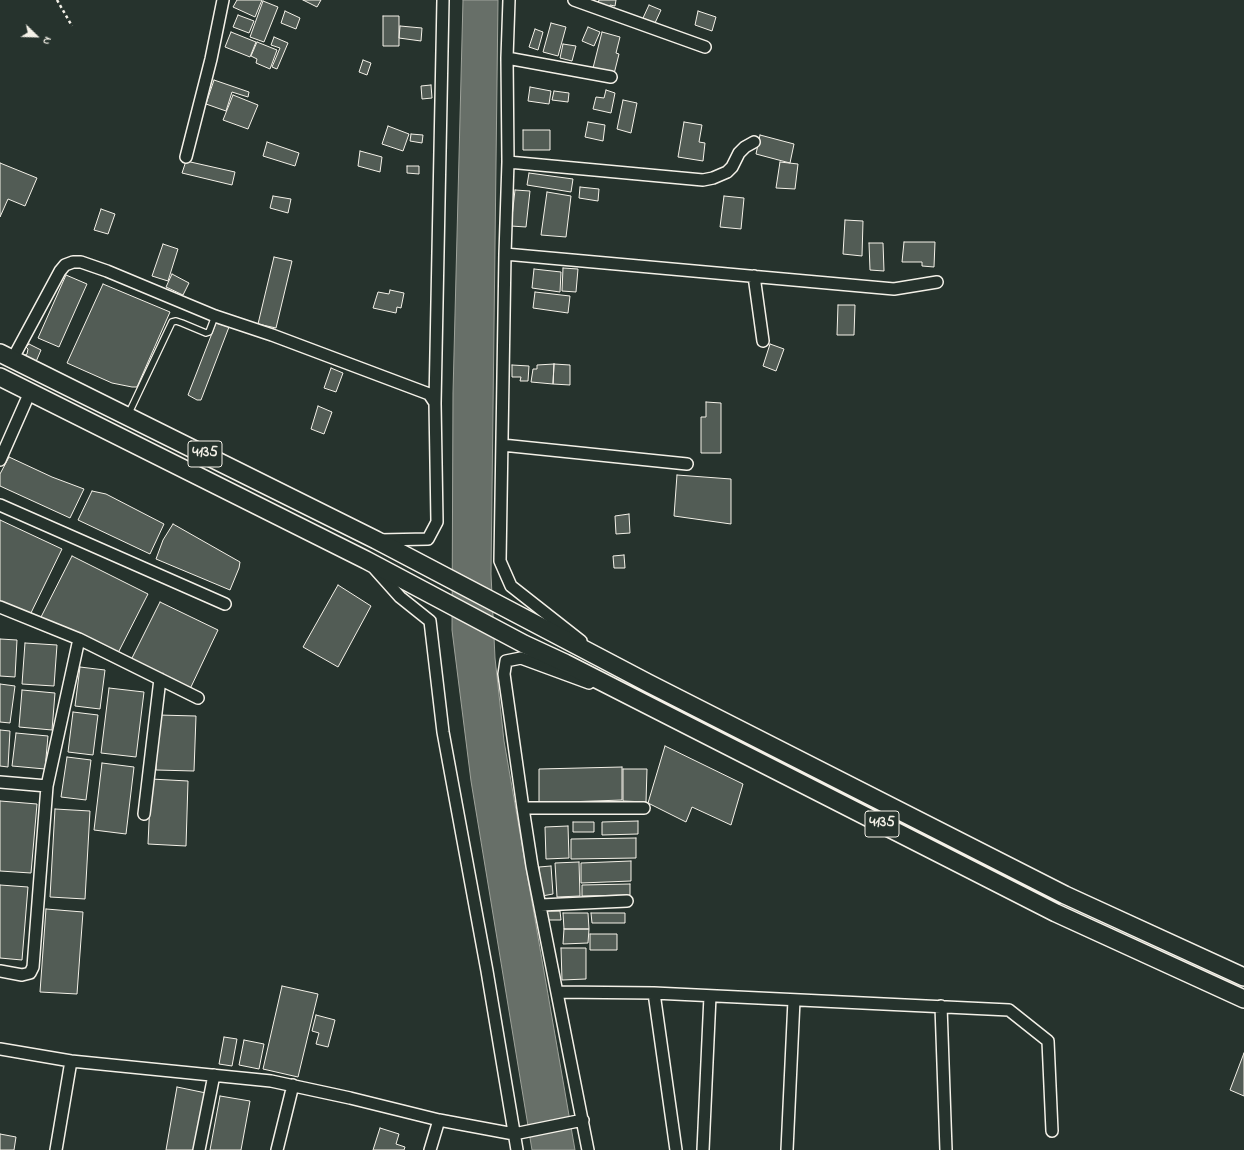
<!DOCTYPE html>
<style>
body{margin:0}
#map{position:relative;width:1244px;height:1150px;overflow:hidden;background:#26332d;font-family:"Indie Flower",sans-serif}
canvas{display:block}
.north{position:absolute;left:16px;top:16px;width:40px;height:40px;-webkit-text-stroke:3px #26332d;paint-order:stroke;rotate:113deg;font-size:11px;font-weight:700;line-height:16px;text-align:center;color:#f4f1e8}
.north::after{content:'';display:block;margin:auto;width:14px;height:18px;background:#f4f1e8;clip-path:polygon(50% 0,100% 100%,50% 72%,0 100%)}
</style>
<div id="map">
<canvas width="1244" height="1150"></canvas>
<div class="north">N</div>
</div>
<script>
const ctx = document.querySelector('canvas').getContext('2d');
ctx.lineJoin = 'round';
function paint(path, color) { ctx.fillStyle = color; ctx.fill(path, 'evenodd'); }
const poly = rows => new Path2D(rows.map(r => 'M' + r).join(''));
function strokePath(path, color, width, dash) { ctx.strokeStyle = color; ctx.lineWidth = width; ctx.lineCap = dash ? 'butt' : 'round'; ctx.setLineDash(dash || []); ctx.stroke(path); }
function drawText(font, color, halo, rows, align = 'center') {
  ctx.font = font + ' "Indie Flower",sans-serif'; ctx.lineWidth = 3.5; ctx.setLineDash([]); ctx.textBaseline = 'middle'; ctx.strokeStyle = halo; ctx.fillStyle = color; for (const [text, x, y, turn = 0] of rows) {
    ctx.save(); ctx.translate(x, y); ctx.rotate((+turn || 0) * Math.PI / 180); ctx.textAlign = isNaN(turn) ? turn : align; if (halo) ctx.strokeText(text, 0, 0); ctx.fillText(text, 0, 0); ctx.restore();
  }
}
const water = poly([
 [463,0,498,0,491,574,495,658,504,741,575,1150,532,1150,471,781,452,630,453,393,463,0]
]);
const building = poly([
 [237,0,262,0,255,17,233,7,237,0],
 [303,0,321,0,317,7,303,0],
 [599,0,616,0,615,6,610,5,609,10,597,6,599,0],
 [263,1,278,7,264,42,250,37,263,1],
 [649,5,661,10,655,23,643,18,649,5],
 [285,11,300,18,296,29,281,23,285,11],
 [698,11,716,17,712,31,695,25,698,11],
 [238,15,254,21,249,33,233,27,238,15],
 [383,16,399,16,399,46,383,46,383,16],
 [551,23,566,27,558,56,543,52,551,23],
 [400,26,422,28,421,41,399,38,400,26],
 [588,27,600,32,594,46,582,41,588,27],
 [535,29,543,32,538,50,529,47,535,29],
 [231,32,256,42,250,57,225,47,231,32],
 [602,32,620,37,616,53,619,54,614,74,593,68,602,32],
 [274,37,288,43,277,69,272,67,280,48,271,45,274,37],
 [257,42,277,50,270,69,256,63,257,59,251,56,257,42],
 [563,44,576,46,572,61,560,58,563,44],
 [363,60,371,63,367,75,359,72,363,60],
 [214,80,249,92,248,97,232,92,226,111,206,104,214,80],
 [431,85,432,98,422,99,421,86,431,85],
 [530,87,551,91,549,104,528,101,530,87],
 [606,90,615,93,611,113,593,109,596,97,604,98,606,90],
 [554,91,569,93,568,102,552,100,554,91],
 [233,95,258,105,248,129,223,120,233,95],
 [623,100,637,103,631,133,617,129,623,100],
 [588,122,605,125,603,141,585,137,588,122],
 [684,122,702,125,699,142,705,143,703,161,678,157,684,122],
 [388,126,409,134,403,151,382,144,388,126],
 [523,130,550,130,550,150,523,150,523,130],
 [411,134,423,135,422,143,410,141,411,134],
 [760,135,794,144,790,163,756,154,760,135],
 [267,142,299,153,295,166,263,156,267,142],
 [360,151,382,157,380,172,358,166,360,151],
 [186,161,235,172,232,185,182,173,186,161],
 [780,162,798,164,795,189,776,188,780,162],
 [0,163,37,178,25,206,8,199,0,217,0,163],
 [407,166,419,166,419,174,407,173,407,166],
 [529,173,573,179,571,192,527,185,529,173],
 [580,187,599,189,598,201,579,198,580,187],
 [515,190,530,191,526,227,511,226,515,190],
 [547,192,571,196,566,237,541,235,547,192],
 [273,196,291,199,288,213,270,208,273,196],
 [724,196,744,198,741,229,720,227,724,196],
 [101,209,115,214,108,234,94,230,101,209],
 [845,220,863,221,862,256,843,254,845,220],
 [904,242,935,242,934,267,922,266,922,262,902,262,904,242],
 [869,243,883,243,884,271,870,270,869,243],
 [163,244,178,249,168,281,152,276,163,244],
 [274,257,292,261,276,328,258,324,274,257],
 [563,268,578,269,576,292,562,291,563,268],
 [534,269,561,272,560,292,532,288,534,269],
 [172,274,189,283,183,295,166,287,172,274],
 [66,275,87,284,59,347,38,338,66,275],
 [103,284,170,312,137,387,132,387,112,383,67,363,103,284],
 [390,290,404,293,401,308,397,307,396,313,373,308,378,292,389,294,390,290],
 [535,292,570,296,568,313,533,308,535,292],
 [838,305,855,305,854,335,837,335,838,305],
 [216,323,229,327,201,400,197,400,188,395,216,323],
 [29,344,41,350,35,364,20,358,27,354,28,349,26,347,29,344],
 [770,344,784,349,776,371,763,366,770,344],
 [554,364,570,365,570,385,553,384,554,364],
 [554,364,553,384,531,382,533,369,537,369,537,365,554,364],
 [512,365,529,366,528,381,520,381,521,377,512,377,512,365],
 [331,368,343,373,336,392,324,388,331,368],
 [706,402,721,403,721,453,701,453,701,417,706,417,706,402],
 [318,406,332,412,324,434,311,429,318,406],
 [9,457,52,477,84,489,70,518,0,486,0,474,9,457],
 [677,475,731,479,731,524,674,516,677,475],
 [92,491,106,494,164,524,150,554,78,520,92,491],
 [629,514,630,533,616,534,615,516,629,514],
 [0,520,62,549,29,617,0,603,0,520],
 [173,524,240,562,239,568,230,590,156,559,163,540,173,524],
 [624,555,625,568,614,568,613,556,624,555],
 [72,556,148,594,117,655,41,617,72,556],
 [338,585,371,606,338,667,303,647,338,585],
 [160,602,218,630,190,689,131,660,160,602],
 [0,639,17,640,15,677,0,676,0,639],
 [25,643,57,645,54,686,22,684,25,643],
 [80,667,105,670,100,709,75,706,80,667],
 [0,684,15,686,10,723,0,722,0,684],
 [109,688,144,692,136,757,101,753,109,688],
 [22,690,55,693,52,730,19,727,22,690],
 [73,712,98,715,93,755,68,752,73,712],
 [158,715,196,716,194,771,156,770,158,715],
 [0,730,10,731,8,767,0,766,0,730],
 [16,733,48,736,45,769,12,766,16,733],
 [665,746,743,784,731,825,692,807,686,822,648,803,665,746],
 [67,757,91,760,86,800,61,797,67,757],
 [102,763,134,767,126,834,94,830,102,763],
 [622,767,622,800,539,803,539,769,622,767],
 [623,769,647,769,646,802,623,801,623,769],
 [151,779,188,781,186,846,148,844,151,779],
 [0,801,37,804,31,873,0,871,0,801],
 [55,809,90,811,85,899,50,897,55,809],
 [638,821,638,834,602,835,602,822,638,821],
 [573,822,594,822,594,832,573,832,573,822],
 [568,826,569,858,546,859,545,827,568,826],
 [636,838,636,858,571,859,571,839,636,838],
 [631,861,631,881,581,883,581,863,631,861],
 [579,862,580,896,557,897,555,863,579,862],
 [551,866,553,894,542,896,539,867,551,866],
 [630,884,630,895,582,896,582,885,630,884],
 [0,885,28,887,22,960,0,958,0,885],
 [46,909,83,912,77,994,40,992,46,909],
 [547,911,560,911,561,920,547,920,547,911],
 [563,913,588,913,589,929,564,929,563,913],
 [591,913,625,913,625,923,592,923,591,913],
 [564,929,589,929,588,943,563,944,564,929],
 [590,934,617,934,617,950,590,950,590,934],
 [561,948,586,948,586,979,562,980,561,948],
 [282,986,318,994,298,1077,263,1069,282,986],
 [316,1015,335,1020,328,1047,316,1044,319,1033,312,1031,316,1015],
 [224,1037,237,1039,232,1066,219,1064,224,1037],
 [244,1040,264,1044,259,1069,239,1065,244,1040],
 [1244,1053,1244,1096,1230,1090,1244,1053],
 [177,1087,206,1093,195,1150,166,1150,177,1087],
 [220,1096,250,1101,241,1150,210,1150,220,1096],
 [380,1128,399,1134,396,1144,405,1147,404,1150,373,1150,380,1128],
 [0,1134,16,1137,14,1150,0,1150,0,1134]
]);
const path = poly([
 [57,0,72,26]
]);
const lane = poly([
 [128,415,172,322,176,321,182,323,206,333,209,332,215,316]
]);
const street = poly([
 [509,0,507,58,508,162,505,254,500,561,511,586,581,641],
 [574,0,705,47],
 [507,58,611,77],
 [186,157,211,59,223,0],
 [508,162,703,180,713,178,727,172,732,167,739,153,745,147,754,142],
 [505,254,894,289,937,282],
 [754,276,763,341],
 [12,360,60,271,65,265,73,262,81,262,107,271,215,316,272,335,429,394,435,403],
 [502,445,687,464],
 [0,460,30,392],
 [0,505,225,604],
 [379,540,428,539,437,522,435,403,443,0],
 [375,569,400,597,430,621,443,732,487,971,517,1150],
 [0,607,79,639,47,786,33,967,30,973,22,975,0,971],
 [79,639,198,698],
 [0,782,47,786],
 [523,808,644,808],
 [144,814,160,679],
 [541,905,627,901],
 [557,992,654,993,1009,1010,1048,1041,1052,1131],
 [654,993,676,1150],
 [941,1006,946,1150],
 [0,1049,71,1061,271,1081,350,1098,439,1120,514,1134,583,1120],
 [56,1150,71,1061],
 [199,1150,214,1075],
 [277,1150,293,1085],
 [430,1150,439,1120],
 [588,1150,532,866,523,808,504,674,506,661,521,658,589,683],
 [703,1150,710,996],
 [787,1150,794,1000]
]);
const primary = poly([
 [0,353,376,540,648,683,1065,895,1244,977],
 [0,377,366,560,524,644,565,663,1056,913,1244,999]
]);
const shields = [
 [205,454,34],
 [882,824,34]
];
const shieldNames = [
 ["4135",205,454],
 ["4135",882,824]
];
paint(water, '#676f68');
strokePath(water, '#9fa39b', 1);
paint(building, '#525c55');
strokePath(building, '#f4f1e8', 1);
strokePath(lane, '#f4f1e8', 8);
strokePath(street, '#f4f1e8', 14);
strokePath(primary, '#f4f1e8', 20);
strokePath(path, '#f4f1e8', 2.5, [3, 3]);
strokePath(lane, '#26332d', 5.5);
strokePath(street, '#26332d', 11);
strokePath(primary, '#26332d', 17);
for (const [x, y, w] of shields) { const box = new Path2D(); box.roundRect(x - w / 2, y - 13, w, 26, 3); ctx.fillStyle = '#26332d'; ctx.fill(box); strokePath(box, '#f4f1e8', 1); }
drawText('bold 15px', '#f4f1e8', null, shieldNames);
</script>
